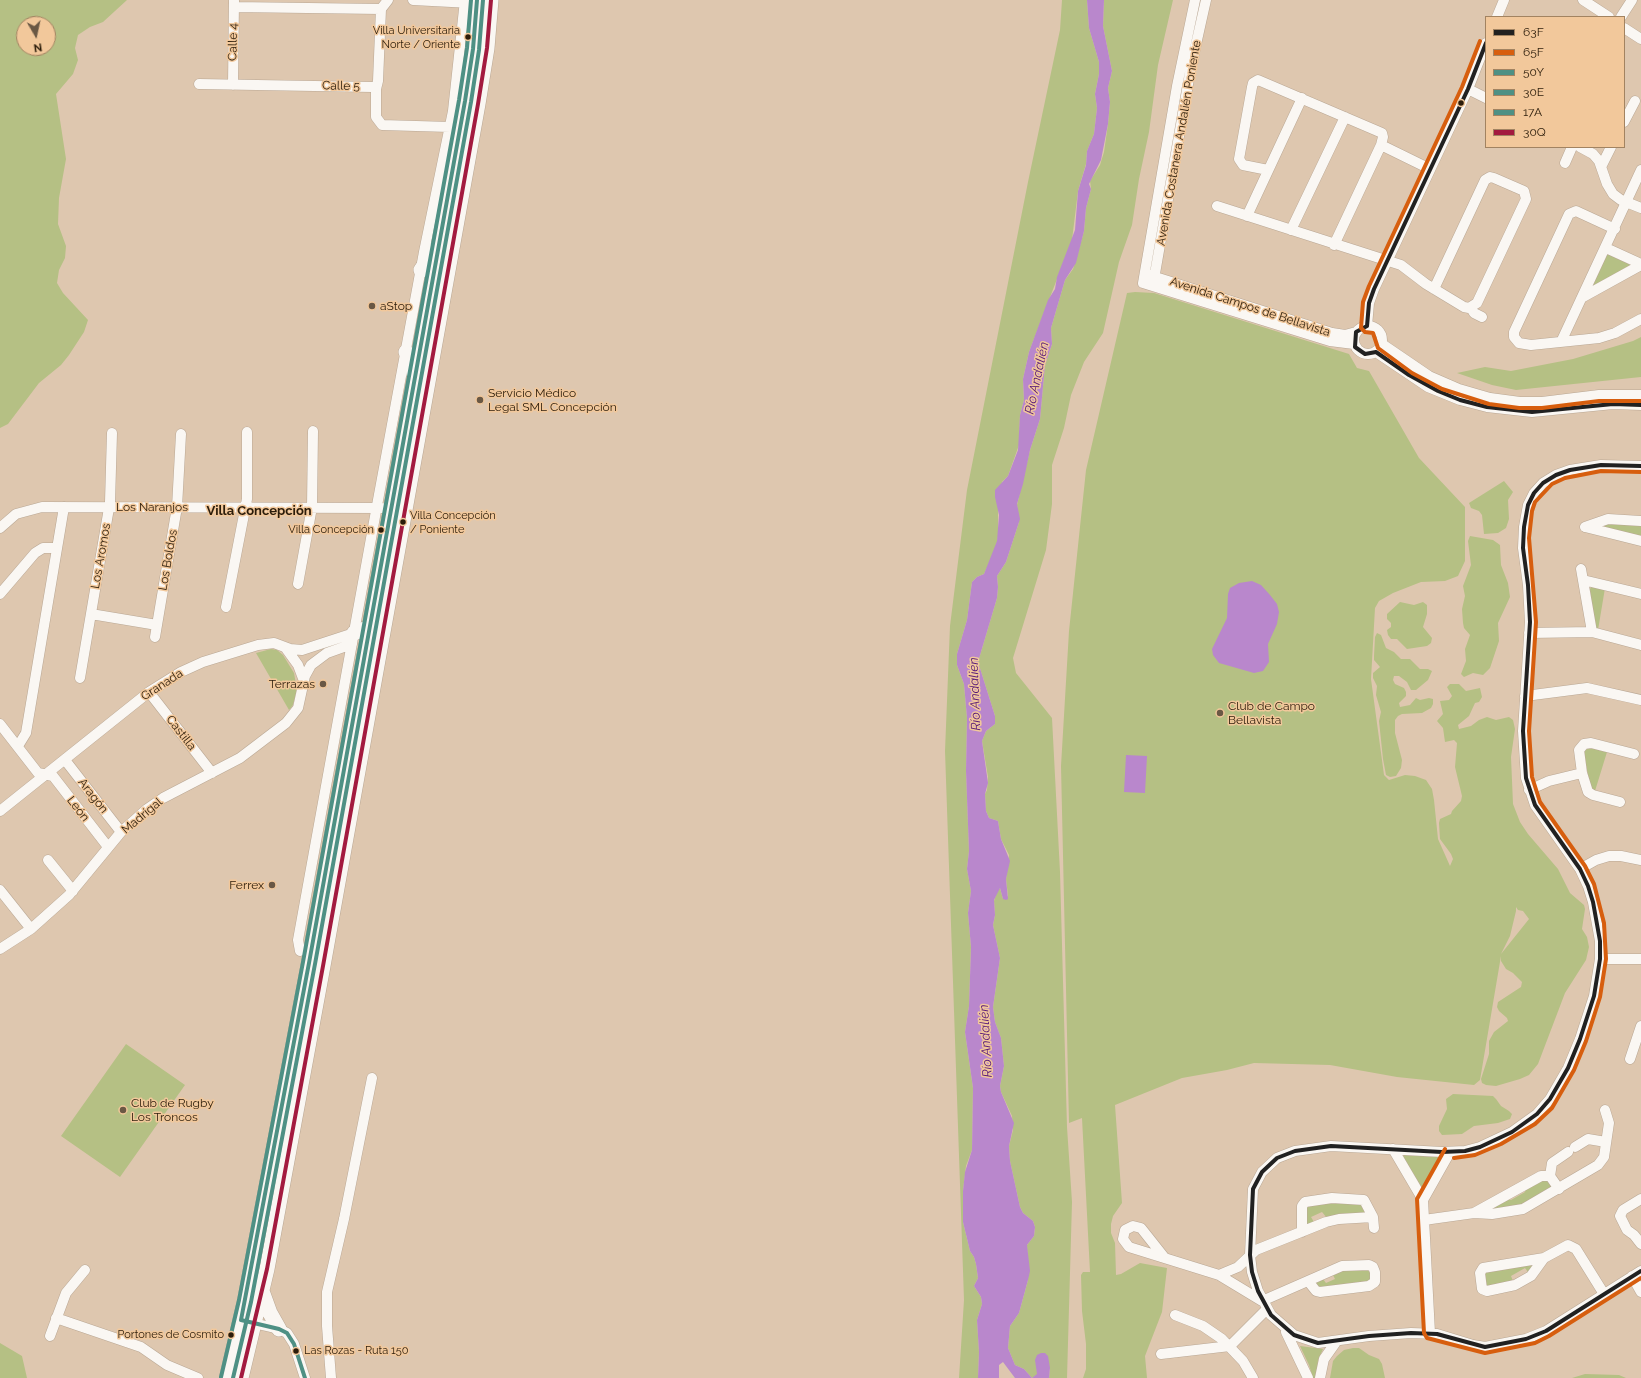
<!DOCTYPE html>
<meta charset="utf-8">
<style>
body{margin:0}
#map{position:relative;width:1641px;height:1378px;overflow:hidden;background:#dec7af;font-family:Raleway,sans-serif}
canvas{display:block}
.legend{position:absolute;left:1485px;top:16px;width:140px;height:132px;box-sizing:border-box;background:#f2c89b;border:1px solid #a28361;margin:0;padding:5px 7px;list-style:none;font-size:12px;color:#2b1c0a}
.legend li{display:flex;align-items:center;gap:8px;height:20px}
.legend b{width:20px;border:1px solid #a28361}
.north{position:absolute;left:16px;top:16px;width:40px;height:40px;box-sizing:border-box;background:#f2c89b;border:1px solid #a28361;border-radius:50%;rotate:171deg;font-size:11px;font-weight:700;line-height:16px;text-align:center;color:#2b1c0a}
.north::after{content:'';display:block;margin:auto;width:14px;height:18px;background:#6a5844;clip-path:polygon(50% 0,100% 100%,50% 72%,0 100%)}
</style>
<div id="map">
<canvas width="1641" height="1378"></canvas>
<ul class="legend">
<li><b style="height:5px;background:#212121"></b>63F</li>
<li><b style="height:5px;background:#d75e0e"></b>65F</li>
<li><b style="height:5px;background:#4e9084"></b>50Y</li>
<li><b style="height:5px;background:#4e9084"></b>30E</li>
<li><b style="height:5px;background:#4e9084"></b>17A</li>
<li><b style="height:5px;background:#a31a3f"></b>30Q</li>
</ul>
<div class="north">N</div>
</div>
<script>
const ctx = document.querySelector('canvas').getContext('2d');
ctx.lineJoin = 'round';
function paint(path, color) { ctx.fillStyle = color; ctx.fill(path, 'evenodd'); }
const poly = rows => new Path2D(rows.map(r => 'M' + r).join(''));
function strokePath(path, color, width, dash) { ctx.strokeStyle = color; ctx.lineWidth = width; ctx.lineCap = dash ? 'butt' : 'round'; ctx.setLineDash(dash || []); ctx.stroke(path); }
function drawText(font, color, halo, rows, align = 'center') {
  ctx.font = font + ' Raleway,sans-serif'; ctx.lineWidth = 3; ctx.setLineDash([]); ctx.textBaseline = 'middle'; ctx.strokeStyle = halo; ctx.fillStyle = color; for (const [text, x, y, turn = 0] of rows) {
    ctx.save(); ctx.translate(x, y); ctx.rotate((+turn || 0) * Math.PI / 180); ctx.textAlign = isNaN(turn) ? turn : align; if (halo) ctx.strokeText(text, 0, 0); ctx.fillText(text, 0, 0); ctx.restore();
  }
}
const green = poly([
 [0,0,127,0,103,22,90,27,78,35,75,48,78,60,73,74,56,94,66,159,59,198,58,224,66,246,65,258,59,270,57,283,63,293,88,320,84,332,69,355,61,365,39,383,8,424,0,428],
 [24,24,48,24,48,48,24,48],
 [1062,0,1087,0,1089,28,1099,62,1099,74,1095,94,1097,108,1094,134,1087,151,1086,164,1078,191,1072,240,1029,352,1023,379,1024,400,1020,415,1019,445,1008,476,1002,482,998,509,998,536,996,549,984,574,977,577,972,582,967,620,957,654,957,665,964,684,967,718,966,771,969,851,967,869,971,891,968,913,971,947,969,1006,965,1032,973,1088,972,1150,966,1166,963,1191,963,1222,970,1251,974,1257,976,1264,978,1278,974,1286,981,1297,982,1304,977,1320,979,1352,978,1378,959,1378,964,1300,945,751,950,626,967,490,1028,182,1060,30],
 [1104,0,1173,0,1158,65,1149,132,1139,179,1132,225,1119,262,1103,333,1084,362,1071,395,1064,428,1052,465,1052,504,1046,550,1013,658,1016,673,1052,718,1060,872,1067,1127,1072,1202,1067,1378,1049,1378,1050,1368,1032,1378,1024,1369,1015,1365,1008,1348,1010,1326,1019,1313,1028,1280,1027,1245,1034,1236,1035,1227,1033,1221,1023,1213,1020,1207,1010,1161,1009,1146,1013,1130,1012,1116,1001,1092,1000,1086,1004,1066,1001,1038,995,1022,993,1007,1000,958,993,925,995,915,994,901,997,891,1000,888,1003,899,1008,896,1006,879,1009,855,1001,839,998,821,989,818,986,811,985,794,987,790,988,777,982,741,986,731,995,724,995,716,978,662,997,598,998,587,997,576,1006,562,1019,522,1017,505,1030,450,1040,419,1045,365,1052,344,1051,328,1065,280,1073,269,1076,260,1084,231,1086,208,1091,189,1090,181,1100,165,1104,152,1108,124,1110,102,1108,88,1112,71,1103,26],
 [1608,253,1632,264,1591,288,1605,255],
 [1135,292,1154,293,1349,354,1357,368,1369,371,1419,458,1465,507,1465,561,1458,576,1445,581,1421,582,1393,593,1379,601,1375,608,1371,679,1384,775,1389,780,1405,775,1415,776,1426,780,1432,789,1434,800,1438,839,1450,866,1453,859,1451,854,1440,839,1439,823,1440,819,1451,814,1452,811,1461,801,1462,796,1455,767,1457,743,1454,740,1445,742,1443,728,1437,721,1443,714,1440,701,1449,700,1452,696,1447,687,1450,684,1459,684,1466,691,1480,688,1482,697,1479,702,1475,703,1469,716,1458,725,1459,729,1471,726,1479,720,1487,717,1496,720,1509,717,1513,720,1515,729,1511,757,1513,804,1520,822,1528,834,1558,869,1570,893,1584,905,1585,909,1582,929,1587,937,1589,947,1586,960,1565,993,1538,1064,1529,1075,1520,1079,1496,1086,1486,1085,1482,1083,1481,1079,1489,1054,1489,1041,1494,1032,1508,1021,1507,1018,1499,1011,1497,1007,1498,1002,1521,987,1522,982,1513,973,1506,969,1501,961,1501,956,1480,1080,1474,1085,1397,1077,1330,1065,1254,1063,1227,1070,1182,1078,1115,1105,1122,1203,1113,1216,1111,1224,1111,1233,1115,1243,1116,1275,1121,1274,1140,1263,1167,1268,1162,1312,1145,1356,1147,1378,1083,1378,1086,1369,1086,1344,1082,1311,1081,1275,1083,1272,1090,1272,1082,1118,1069,1123,1061,766,1069,631,1086,470,1127,293],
 [1516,907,1518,910,1523,911,1529,919,1501,954,1510,936,1516,911],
 [1641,337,1641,377,1516,390,1492,385,1457,373,1485,367,1511,371,1573,359,1633,341],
 [1504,481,1513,492,1508,500,1509,519,1506,528,1498,533,1484,534,1482,515,1479,511,1471,508,1469,503],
 [1602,524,1641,524,1641,537,1599,526],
 [1470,536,1493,540,1500,545,1501,565,1508,583,1510,597,1498,623,1499,641,1490,668,1483,675,1473,673,1464,677,1461,674,1466,661,1465,649,1470,635,1464,628,1463,623,1462,609,1465,596,1463,586,1471,565,1468,541],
 [1592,586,1605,588,1598,630,1594,629,1590,589],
 [1400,602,1414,605,1423,602,1427,605,1427,614,1423,627,1432,638,1431,643,1427,646,1407,649,1397,639,1391,639,1388,635,1387,630,1391,627,1391,623,1387,619,1387,614],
 [1377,633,1381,635,1386,648,1394,652,1401,659,1410,659,1420,669,1428,669,1432,671,1428,680,1416,690,1411,690,1407,682,1399,676,1394,676,1393,680,1395,684,1404,688,1406,692,1406,696,1399,703,1400,707,1410,705,1416,698,1420,700,1429,698,1433,699,1433,704,1431,708,1422,713,1402,714,1398,716,1395,720,1395,733,1402,760,1401,768,1396,776,1390,777,1386,775,1383,759,1379,721,1381,712,1376,695,1377,686,1373,678,1373,673,1380,667,1374,660,1374,656,1375,637],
 [271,649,277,650,283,655,294,673,297,690,293,705,289,710,256,653],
 [1591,748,1607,752,1595,791,1591,790,1584,755,1584,750],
 [126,1044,185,1085,120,1177,61,1136],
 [1453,1094,1493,1096,1496,1099,1501,1106,1509,1111,1512,1114,1510,1119,1498,1123,1474,1126,1462,1134,1442,1135,1439,1131,1439,1126,1447,1109,1446,1099],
 [1404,1155,1438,1157,1440,1158,1425,1189,1423,1190,1403,1157],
 [1545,1177,1552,1188,1523,1207,1486,1210,1505,1198,1511,1200,1525,1192,1526,1187],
 [1360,1201,1365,1212,1364,1214,1327,1218,1322,1212,1311,1217,1314,1222,1306,1227,1306,1205],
 [1535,1263,1528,1272,1525,1268,1511,1276,1513,1281,1486,1289,1484,1271],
 [1344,1268,1371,1268,1372,1281,1317,1288,1315,1280,1323,1279,1326,1283,1335,1279,1333,1275],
 [0,1343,22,1356,27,1378,0,1378],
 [1300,1346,1323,1349,1318,1360,1317,1378,1313,1378,1309,1365],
 [1353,1348,1359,1348,1369,1355,1379,1359,1382,1364,1385,1378,1330,1378,1333,1361,1337,1356,1344,1350],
 [1585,1374,1619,1375,1626,1378,1572,1378]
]);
const water = poly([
 [1087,0,1104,0,1103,26,1112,71,1108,88,1110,102,1108,124,1101,160,1089,184,1091,189,1086,208,1084,231,1076,263,1065,280,1051,328,1052,344,1045,365,1040,419,1030,450,1023,484,1017,504,1020,519,1006,562,997,576,998,587,997,598,978,662,995,716,995,724,986,731,982,741,988,783,985,794,986,811,989,818,998,821,1001,839,1010,861,1006,879,1008,899,1006,900,1003,899,1000,888,994,900,995,915,993,925,1000,958,993,1007,995,1022,1001,1038,1004,1066,1000,1086,1001,1092,1014,1123,1009,1146,1010,1161,1020,1207,1023,1213,1033,1221,1035,1227,1034,1236,1027,1245,1030,1271,1028,1280,1019,1313,1010,1326,1008,1348,1015,1365,1024,1369,1032,1378,1037,1374,1035,1360,1037,1355,1041,1353,1045,1353,1048,1356,1050,1368,1049,1378,1015,1378,1003,1362,999,1365,999,1378,978,1378,979,1352,977,1320,982,1304,981,1297,974,1286,978,1278,976,1264,974,1257,970,1251,963,1222,963,1191,965,1172,972,1150,973,1088,965,1032,969,1006,971,947,968,913,971,891,967,869,969,851,966,771,967,718,964,684,957,665,957,654,967,620,972,582,977,577,984,574,997,541,999,515,995,497,995,490,1008,476,1018,450,1020,415,1024,400,1023,379,1029,352,1048,300,1055,289,1057,277,1075,230,1078,191,1086,165,1087,151,1094,134,1097,108,1095,94,1099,74,1099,62,1089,28],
 [1252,581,1261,585,1270,595,1277,604,1279,612,1277,624,1268,644,1269,662,1263,671,1254,673,1219,663,1213,655,1212,649,1227,618,1228,594,1230,588,1239,583],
 [1126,755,1147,756,1145,793,1124,792]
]);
const minor = poly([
 [413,0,471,3],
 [1195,0,1177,86,1143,283,1330,341,1354,344],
 [1583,0,1609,17],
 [234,7,381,9],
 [1497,17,1504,0],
 [1621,17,1632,0],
 [1624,28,1641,39],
 [199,84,372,87,376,89],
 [233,85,234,1],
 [376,89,376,117,382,125,450,127],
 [376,89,378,81,381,9,388,0],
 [1468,89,1486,98],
 [1624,122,1635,101],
 [1381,145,1430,169],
 [1580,147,1593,154,1599,161,1607,184,1613,194,1621,200,1641,208],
 [1565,163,1572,147],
 [1601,167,1611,147],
 [1268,170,1243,165,1239,159,1252,87,1253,83,1258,80,1382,133,1383,137,1381,145,1334,245],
 [1217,206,1401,265,1422,281,1426,284,1464,307,1469,308,1477,303,1526,199,1524,191,1494,178,1490,177,1485,180,1434,289],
 [1247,216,1302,98],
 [1615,229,1576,211,1569,214,1514,332,1514,337,1519,343,1531,345,1599,338,1615,333,1641,319],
 [1291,230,1345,117],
 [1606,248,1641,264],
 [1149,275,1332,333,1345,335,1356,332],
 [1153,285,1191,67,1206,0],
 [1583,297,1641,265],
 [1471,308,1474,313,1482,317],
 '1354 340a14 14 0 1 1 28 0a14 14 0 1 1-28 0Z',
 [1367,326,1369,303,1374,289,1468,89,1486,43],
 [1561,342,1641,170],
 [1382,344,1429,376,1459,389,1490,398,1520,402,1542,402,1599,395,1641,395],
 [1376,352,1428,387,1460,400,1487,407,1532,412,1613,404,1641,405],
 [1641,466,1601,465,1570,470,1556,475,1543,483,1534,493,1528,505,1524,527,1523,548,1528,585,1530,622,1523,731,1526,778,1535,805,1580,869,1588,886,1593,902,1600,941,1600,959,1594,996,1580,1039,1568,1068,1550,1099,1537,1114,1512,1132,1480,1147,1465,1151,1442,1152,1331,1146,1295,1151,1277,1158,1262,1172,1253,1189,1250,1255,1252,1272,1258,1291,1271,1315,1294,1335,1318,1343,1369,1336,1411,1333,1437,1334,1473,1345,1485,1347,1526,1339,1546,1331,1641,1271],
 [1585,527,1641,541],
 [1585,527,1608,519,1641,521],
 [0,528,16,514,42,507,382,508],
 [1581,569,1592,632],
 [1583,580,1641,594],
 [298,584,312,507,313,431],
 [0,594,35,553,43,548,57,548],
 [226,607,247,499,247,432],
 [91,614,157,625],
 [1529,633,1592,632,1641,645],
 [155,637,177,507,181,434],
 [285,647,298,665,304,681],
 [80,678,110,502,112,433],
 [149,692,212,773],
 [1525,696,1587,688,1641,700],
 [0,724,38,773,53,776,108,847],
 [18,746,26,733,64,507],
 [65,760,121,832],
 [1529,790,1549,781,1582,773],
 [1620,802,1593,795,1588,792,1582,773,1579,750,1584,744,1591,743,1634,754],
 [0,811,149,692,181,672,203,662,258,645,274,643,290,649,302,650,354,633],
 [48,860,73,891],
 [1580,869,1596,860,1609,856,1621,856,1641,860],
 [0,890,31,929],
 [0,949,31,929,69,895,121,832,147,809,163,798,240,758,286,723,298,708,305,676,311,665,327,653,352,644],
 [300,951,298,940,378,500,424,252,453,111,465,0],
 [1600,959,1641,959],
 [1630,1059,1641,1026],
 [1575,1147,1588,1139,1606,1142],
 [1393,1149,1423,1200,1430,1333],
 [1559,1189,1550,1176,1552,1163,1568,1152],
 [1641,1199,1623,1210,1620,1216,1627,1230,1634,1235,1641,1244],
 [1423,1200,1450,1152],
 [1474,1213,1541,1176,1550,1176],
 [1424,1220,1474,1213,1492,1214,1523,1209,1598,1165,1604,1157,1609,1123,1605,1110],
 [1302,1232,1302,1206,1305,1202,1332,1198,1364,1200,1373,1217,1374,1228],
 [1164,1257,1141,1228,1133,1226,1125,1230,1123,1239,1129,1247,1219,1275,1262,1301,1342,1266,1369,1265,1373,1267,1375,1272,1375,1282,1369,1286,1320,1292,1316,1291,1308,1281],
 [1544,1258,1483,1268,1480,1273,1482,1289,1487,1291,1515,1285,1531,1276,1544,1258,1568,1245,1576,1249,1604,1294],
 [1219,1275,1238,1267,1256,1250,1326,1222,1339,1219,1373,1217],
 [1632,1276,1641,1292],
 [1175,1315,1203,1326,1222,1339,1243,1361,1253,1378],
 [56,1318,141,1347,167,1365,198,1378],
 [249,1322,279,1329,287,1333,294,1344,305,1378],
 [1286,1332,1308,1378],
 [50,1336,66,1293,85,1270],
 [1161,1354,1230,1346,1267,1309],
 [331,1378,327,1326,327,1292,344,1219,372,1078],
 [1320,1378,1324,1359,1336,1342]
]);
const highway = poly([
 [421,270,437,248],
 [406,352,412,362,414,374],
 [354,633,370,627],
 [262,1291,270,1313,279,1329],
 [227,1378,245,1301,309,963,465,101,473,49,477,0],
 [241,1378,267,1269,323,966,478,104,487,48,491,0]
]);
const bus1 = poly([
 [1486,43,1468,89,1374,289,1369,303,1367,326,1356,332,1355,347,1365,354,1376,352,1409,375,1438,391,1460,400,1487,407,1532,412,1613,404,1641,405],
 [1641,466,1601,465,1570,470,1556,475,1543,483,1534,493,1528,505,1524,527,1523,548,1528,585,1530,622,1523,731,1526,778,1535,805,1580,869,1588,886,1593,902,1600,941,1600,959,1594,996,1580,1039,1568,1068,1550,1099,1537,1114,1512,1132,1480,1147,1465,1151,1442,1152,1331,1146,1295,1151,1277,1158,1262,1172,1253,1189,1250,1255,1252,1272,1258,1291,1271,1315,1294,1335,1318,1343,1369,1336,1411,1333,1437,1334,1485,1347,1526,1339,1546,1331,1641,1271]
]);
const bus2 = poly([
 [1480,41,1462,87,1369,286,1363,302,1361,328,1365,332,1373,333,1378,348,1412,373,1442,389,1489,404,1519,408,1542,408,1599,401,1641,401],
 [1445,1149,1417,1199,1424,1333,1427,1338,1485,1353,1535,1343,1549,1336,1641,1278],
 [1454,1158,1475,1155,1501,1144,1535,1124,1552,1108,1574,1070,1586,1041,1600,997,1606,959,1604,923,1594,884,1585,866,1540,802,1532,777,1529,731,1536,622,1529,538,1532,511,1535,502,1552,484,1565,478,1601,471,1641,472]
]);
const bus3 = poly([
 [305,1378,294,1344,287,1333,279,1329,241,1320,309,963,465,101,473,49,477,0]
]);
const bus4 = poly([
 [233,1378,251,1302,315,964,471,102,479,50,483,0]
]);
const bus5 = poly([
 [221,1377,239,1300,303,962,459,100,467,48,471,0]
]);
const bus6 = poly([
 [241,1378,267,1269,323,966,478,104,487,48,491,0]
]);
const markers = [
 [468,37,3.5,"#2b1c0a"],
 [1461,103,3.5,"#2b1c0a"],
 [372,306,4,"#6a5844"],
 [480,400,4,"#6a5844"],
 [403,522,3.5,"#2b1c0a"],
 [381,530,3.5,"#2b1c0a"],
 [323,684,4,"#6a5844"],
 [1220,713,4,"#6a5844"],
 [272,885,4,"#6a5844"],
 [123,1110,4,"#6a5844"],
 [231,1335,3.5,"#2b1c0a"],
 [296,1351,3.5,"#2b1c0a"]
];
const busNames = [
 ["Villa Universitaria",460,31],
 ["Norte / Oriente",460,45],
 ["Villa Concepción",410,516,"left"],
 ["/ Poniente",410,530,"left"],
 ["Villa Concepción",374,530],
 ["Portones de Cosmito",224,1335],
 ["Las Rozas - Ruta 150",304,1351,"left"]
];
const streetNames = [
 ["Calle 4",233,42,-89],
 ["Calle 5",341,86,1],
 ["Avenida Costanera Andalién Poniente",1179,143,-80],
 ["Avenida Campos de Bellavista",1250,307,18],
 ["Los Naranjos",152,507],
 ["Los Aromos",101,556,-80],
 ["Los Boldos",168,560,-80],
 ["Granada",162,685,-33],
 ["Castilla",181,733,52],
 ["Aragón",93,796,52],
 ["León",78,809,52],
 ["Madrigal",142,816,-40]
];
const poiNames = [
 ["aStop",380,306],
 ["Servicio Médico",488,393],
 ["Legal SML Concepción",488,407],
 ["Terrazas",315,684,"right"],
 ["Club de Campo",1228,706],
 ["Bellavista",1228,720],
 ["Ferrex",264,885,"right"],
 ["Club de Rugby",131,1103],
 ["Los Troncos",131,1117]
];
const waterNames = [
 ["Río Andalién",1037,378,-78],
 ["Río Andalién",975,694,-92],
 ["Río Andalién",986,1041,-93]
];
const neighbourhoodNames = [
 ["Villa Concepción",259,511]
];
paint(green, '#b5c084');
paint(water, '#b987cc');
strokePath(minor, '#b9a794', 11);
strokePath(highway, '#b9a794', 16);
strokePath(minor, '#faf7f3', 10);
strokePath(highway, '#faf7f3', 15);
strokePath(bus1, '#212121', 4);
strokePath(bus2, '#d75e0e', 4);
strokePath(bus3, '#4e9084', 4);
strokePath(bus4, '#4e9084', 4);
strokePath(bus5, '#4e9084', 4);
strokePath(bus6, '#a31a3f', 4);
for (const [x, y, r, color] of markers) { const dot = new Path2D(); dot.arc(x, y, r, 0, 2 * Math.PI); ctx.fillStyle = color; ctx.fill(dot); strokePath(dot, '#f2c89b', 1.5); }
drawText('11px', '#2b1c0a', '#f2c89b', busNames, 'right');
drawText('12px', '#2b1c0a', '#f2c89b', streetNames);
drawText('12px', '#2b1c0a', '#f2c89b', poiNames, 'left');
drawText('italic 13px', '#531479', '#f2c89b', waterNames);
drawText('bold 13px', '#2b1c0a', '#f2c89b', neighbourhoodNames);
</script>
